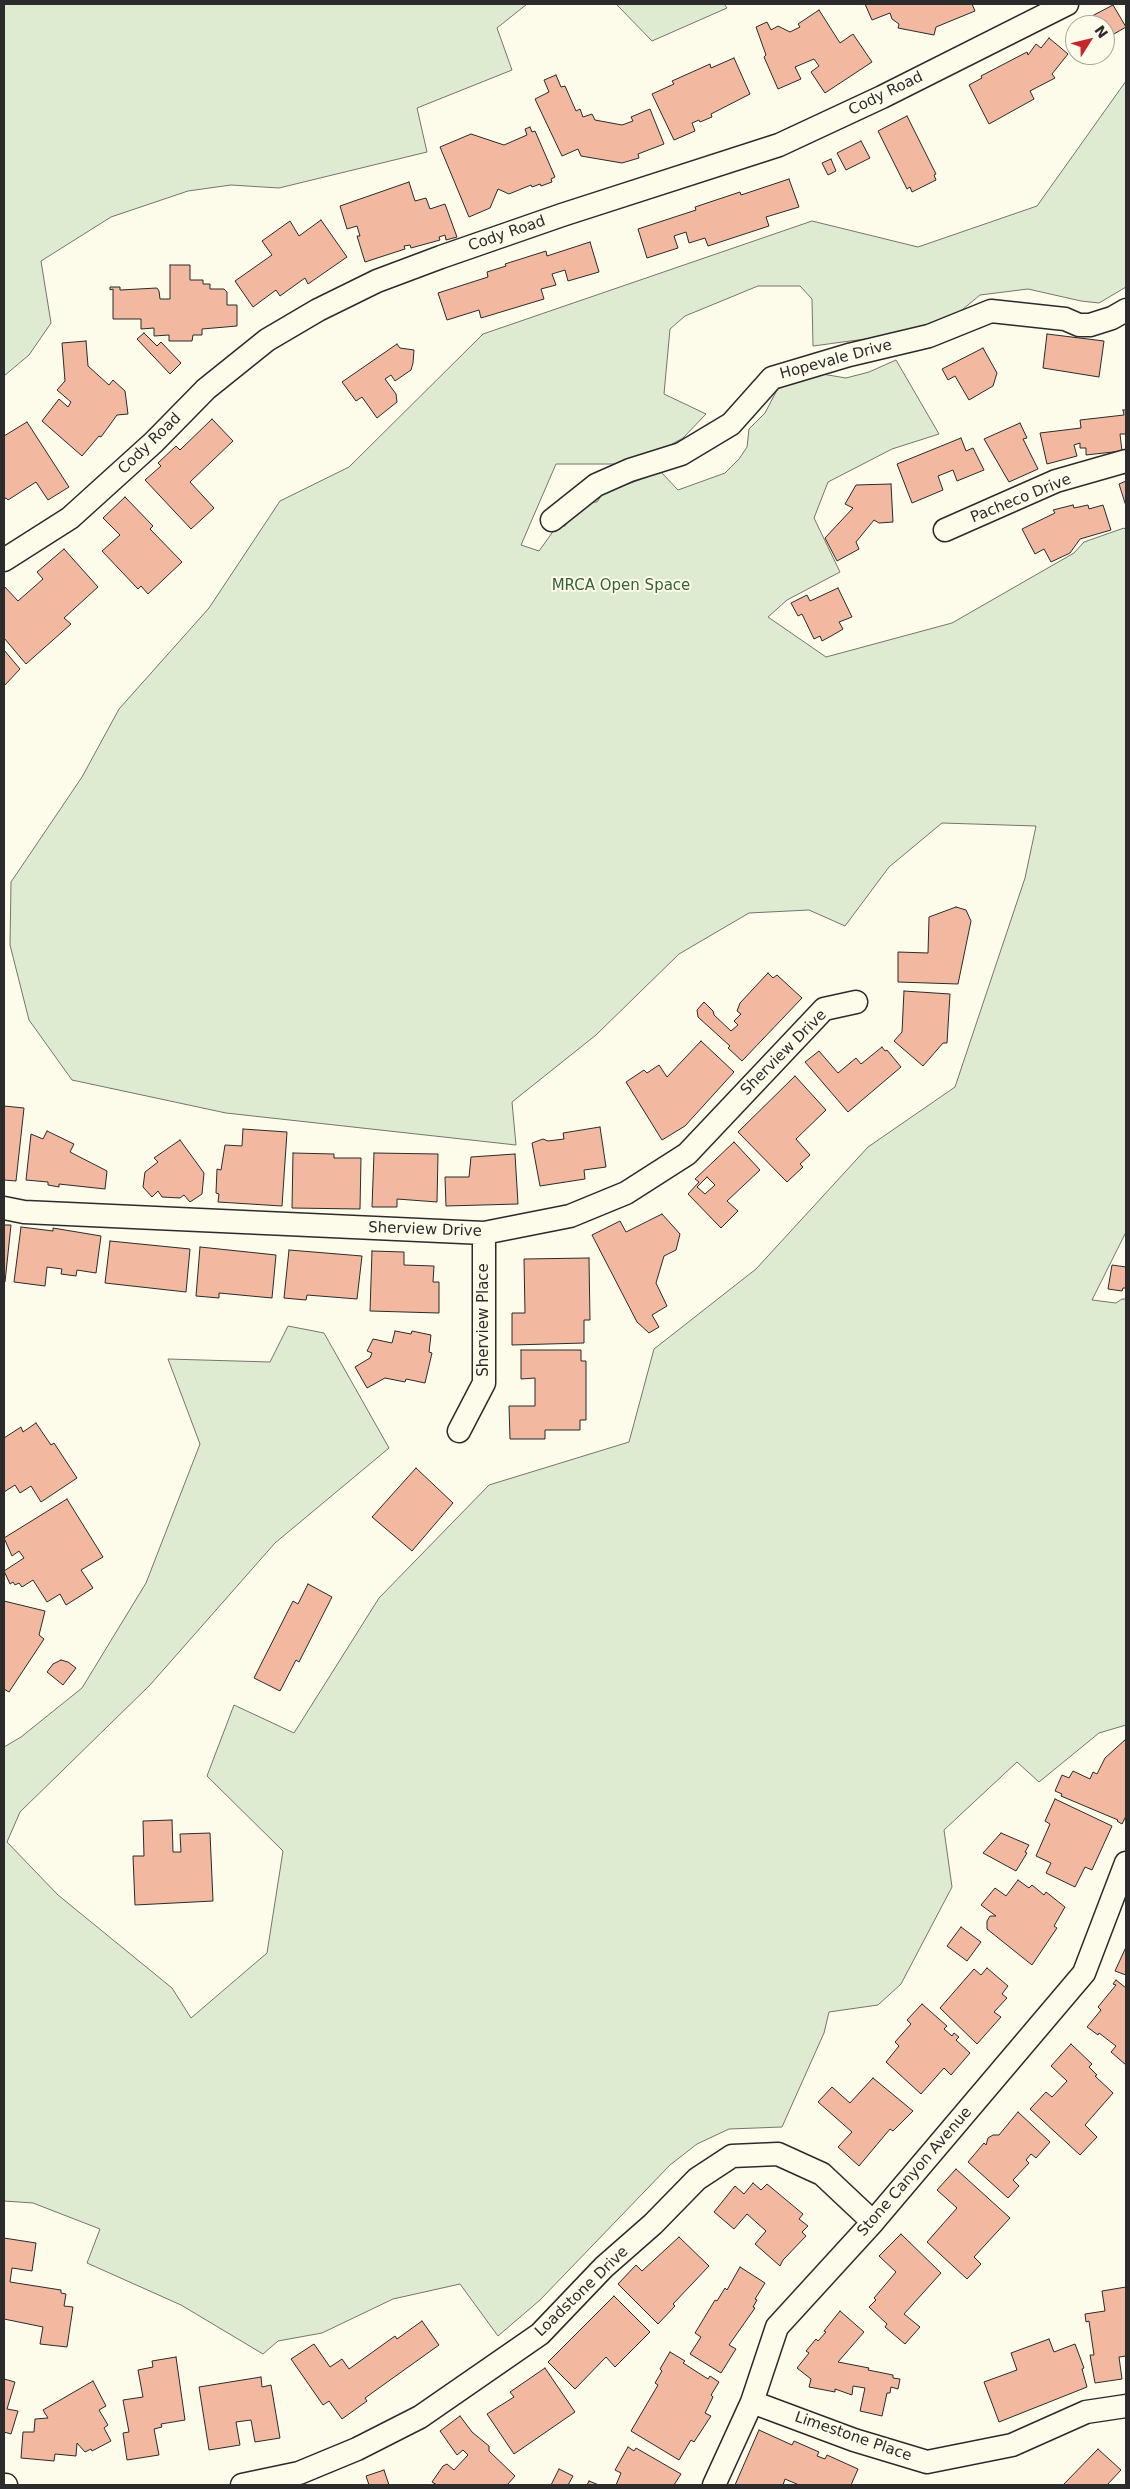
<!DOCTYPE html>
<style>
body{margin:0}
#map{position:relative;width:1130px;height:2489px;overflow:hidden;background:#fdfbea;font-family:"DejaVu Sans",sans-serif}
canvas{display:block}
.frame{position:absolute;inset:0;border:5px solid #2b2b2b;pointer-events:none}
.north{position:absolute;left:1065px;top:15px;width:50px;height:50px;box-sizing:border-box;background:#fdfbea;border:1px solid #a9a89e;border-radius:50%;rotate:54deg;font-size:14px;font-weight:700;line-height:20px;text-align:center;color:#2b2b2b}
.north::after{content:'';display:block;margin:auto;width:18px;height:22px;background:#c62828;clip-path:polygon(50% 0,100% 100%,50% 72%,0 100%)}
</style>
<div id="map">
<canvas width="1130" height="2489"></canvas>
<div class="frame"></div>
<div class="north">N</div>
</div>
<script>
const ctx = document.querySelector('canvas').getContext('2d');
ctx.lineJoin = 'round';
function paint(path, color) { ctx.fillStyle = color; ctx.fill(path, 'evenodd'); }
const poly = rows => new Path2D(rows.map(r => 'M' + r).join(''));
function strokePath(path, color, width, dash) { ctx.strokeStyle = color; ctx.lineWidth = width; ctx.lineCap = dash ? 'butt' : 'round'; ctx.setLineDash(dash || []); ctx.stroke(path); }
function drawText(font, color, halo, rows, align = 'center') {
  ctx.font = font + ' "DejaVu Sans",sans-serif'; ctx.lineWidth = 4; ctx.setLineDash([]); ctx.textBaseline = 'middle'; ctx.strokeStyle = halo; ctx.fillStyle = color; for (const [text, x, y, turn = 0] of rows) {
    ctx.save(); ctx.translate(x, y); ctx.rotate((+turn || 0) * Math.PI / 180); ctx.textAlign = isNaN(turn) ? turn : align; if (halo) ctx.strokeText(text, 0, 0); ctx.fillText(text, 0, 0); ctx.restore();
  }
}
const green = poly([
 [4,4,527,4,497,28,512,70,417,108,427,152,279,188,231,185,188,191,111,217,41,261,51,323,29,355,4,376,4,4],
 [616,4,724,4,727,8,652,41,616,4],
 [1126,81,1126,287,1099,303,1081,301,1028,289,980,295,945,324,925,331,813,346,812,299,800,286,758,286,685,316,670,329,664,394,706,414,683,438,658,452,614,464,556,464,521,545,539,551,557,526,565,526,573,512,590,502,597,502,603,493,661,472,678,490,725,473,739,459,747,447,749,429,765,413,777,390,792,378,810,372,846,378,869,372,896,360,939,434,892,449,828,482,814,518,840,572,787,600,768,617,826,657,952,623,1074,553,1084,542,1124,528,1126,530,1126,1232,1092,1300,1116,1303,1122,1299,1126,1299,1126,1725,1099,1733,1039,1782,1017,1762,944,1830,952,1887,901,1984,878,2005,829,2012,824,2033,782,2127,729,2129,697,2144,670,2165,540,2300,498,2336,460,2284,393,2299,322,2333,278,2341,263,2354,181,2305,87,2263,100,2229,33,2203,4,2201,4,1747,21,1737,82,1688,146,1583,200,1444,168,1359,270,1362,288,1326,324,1333,389,1448,275,1543,150,1685,20,1812,7,1842,58,1895,172,1988,191,2018,267,1953,283,1851,207,1776,234,1705,294,1733,379,1598,489,1485,629,1442,654,1349,756,1269,868,1147,955,1087,1025,878,1036,826,942,823,889,867,845,926,809,910,749,913,679,954,596,1035,512,1102,516,1145,226,1113,72,1080,29,1020,10,945,11,882,82,777,119,709,209,608,280,501,349,467,483,334,812,221,918,247,1037,206,1126,81]
]);
const building = poly([
 [865,4,972,4,975,11,936,27,934,35,898,28,899,24,892,19,890,13,872,20,865,4],
 [1113,5,1126,27,1107,38,1109,42,1105,45,1105,25,1098,25,1092,16,1113,5],
 [819,10,840,43,853,34,872,62,825,93,811,72,819,66,814,59,795,67,801,79,778,89,764,57,766,55,756,27,767,22,771,30,778,26,790,32,800,27,798,24,819,10],
 [1049,38,1068,54,1052,74,1055,78,1030,91,1034,99,989,124,969,85,982,78,981,76,1027,52,1028,55,1036,44,1041,48,1049,38],
 [734,58,750,94,711,114,712,117,700,122,699,120,692,123,695,131,674,140,652,94,674,84,672,81,710,64,711,68,734,58],
 [556,75,561,87,565,86,576,111,580,109,583,117,592,114,595,120,622,125,633,121,631,117,650,109,664,144,638,154,639,158,622,163,581,156,578,149,562,156,535,99,549,92,544,80,556,75],
 [907,116,936,174,934,175,936,180,912,192,910,187,907,189,878,131,907,116],
 [530,127,532,132,535,131,555,177,551,179,552,182,541,186,540,184,532,187,531,185,509,194,498,189,490,208,469,217,440,147,471,134,504,145,527,135,525,129,530,127],
 [861,141,870,158,846,170,837,153,861,141],
 [831,159,836,171,828,175,822,163,831,159],
 [789,179,799,207,766,217,769,226,708,246,705,238,689,243,686,232,674,236,678,248,647,258,638,229,696,210,695,207,740,192,741,195,789,179],
 [409,182,415,201,426,198,430,209,445,204,457,237,446,240,445,235,439,237,440,240,411,248,410,245,404,246,405,249,365,262,357,236,360,236,357,226,347,229,340,206,409,182],
 [321,220,347,257,308,284,305,278,280,296,276,290,253,307,235,281,272,255,262,241,290,221,299,236,321,220],
 [590,242,599,272,568,281,565,270,552,274,556,285,541,289,544,299,481,318,479,310,447,320,438,293,488,277,487,272,506,266,505,264,546,251,547,256,590,242],
 [170,265,190,265,190,280,203,280,203,284,210,284,210,289,224,289,227,292,227,305,237,305,237,326,202,329,202,335,193,335,192,341,169,341,169,335,154,336,154,328,141,329,141,319,113,319,113,289,110,290,110,287,120,287,120,290,157,288,159,291,160,299,170,299,170,265],
 [144,333,157,346,161,342,181,363,170,374,137,339,144,333],
 [1047,334,1104,341,1099,377,1043,368,1047,334],
 [86,341,88,366,109,385,113,380,125,391,128,414,117,415,101,437,99,436,82,456,42,421,59,399,68,407,71,402,57,390,65,381,62,343,86,341],
 [397,344,400,348,414,350,413,363,411,370,395,381,391,375,385,379,396,394,397,402,377,418,362,397,356,401,342,382,397,344],
 [983,348,997,373,993,386,969,400,955,376,948,380,942,369,983,348],
 [1123,410,1126,410,1126,434,1120,434,1122,451,1086,455,1086,448,1080,448,1080,443,1074,445,1077,456,1047,464,1040,433,1081,428,1080,420,1124,415,1123,410],
 [212,419,233,441,190,482,214,508,191,529,145,480,161,466,158,463,176,446,180,450,212,419],
 [27,422,69,487,48,500,36,482,8,500,6,498,4,499,4,436,27,422],
 [1020,423,1027,438,1023,439,1038,469,1009,482,984,439,1020,423],
 [961,438,966,451,973,448,984,470,957,481,953,470,938,476,943,490,912,503,897,464,961,438],
 [1126,481,1126,506,1119,484,1126,481],
 [891,484,893,522,879,523,874,520,856,542,859,549,837,561,825,538,853,508,845,504,856,485,891,484],
 [125,497,153,526,150,529,182,562,148,594,141,586,138,589,102,551,120,535,103,518,125,497],
 [1073,505,1074,508,1088,505,1089,509,1103,505,1111,530,1080,539,1070,553,1051,562,1044,549,1035,554,1022,529,1055,513,1053,510,1073,505],
 [64,549,98,587,64,618,71,624,26,664,4,638,4,586,18,601,43,579,37,572,64,549],
 [838,588,852,617,839,622,843,629,833,635,822,641,820,636,814,639,802,614,798,616,791,603,807,595,810,601,838,588],
 [4,650,20,669,4,686,4,650],
 [956,907,966,910,971,921,958,984,898,982,898,952,928,953,929,917,956,907],
 [768,973,773,978,777,975,802,998,742,1061,728,1048,730,1046,698,1017,697,1010,704,1002,713,1011,714,1015,731,1031,738,1025,734,1021,741,1014,737,1011,740,1003,768,973],
 [904,991,950,994,947,1043,943,1043,923,1066,894,1041,902,1032,904,991],
 [701,1041,734,1072,685,1126,662,1140,626,1082,644,1070,647,1073,659,1065,667,1077,701,1041],
 [882,1047,885,1051,887,1050,901,1067,848,1112,805,1062,819,1051,838,1073,856,1058,861,1064,882,1047],
 [795,1076,826,1110,796,1139,810,1155,800,1164,803,1167,787,1182,738,1132,795,1076],
 [4,1106,24,1108,16,1181,4,1180,4,1106],
 [600,1127,606,1167,584,1170,585,1179,540,1186,532,1143,543,1139,548,1141,564,1139,563,1133,600,1127],
 [243,1129,287,1132,282,1206,218,1202,219,1194,216,1193,217,1169,221,1170,225,1145,242,1146,243,1129],
 [47,1131,74,1144,70,1152,107,1171,105,1189,59,1184,59,1187,48,1185,48,1182,26,1180,31,1134,43,1139,47,1131],
 [180,1140,204,1173,202,1194,190,1202,184,1195,180,1198,162,1197,158,1191,152,1197,143,1187,145,1172,158,1162,154,1158,180,1140],
 [734,1142,760,1170,727,1201,738,1211,721,1228,688,1194,699,1182,695,1179,734,1142],
 [707,1177,715,1185,705,1194,697,1187,707,1177],
 [293,1153,334,1154,334,1158,361,1158,360,1209,292,1208,293,1153],
 [374,1153,438,1154,437,1202,397,1199,397,1207,372,1207,374,1153],
 [515,1154,518,1204,446,1206,445,1177,469,1177,471,1157,515,1154],
 [662,1214,680,1234,676,1250,664,1256,656,1283,667,1306,652,1315,659,1327,649,1333,637,1322,592,1235,620,1221,626,1232,662,1214],
 [4,1225,11,1225,5,1282,4,1282,4,1225],
 [21,1227,53,1231,53,1228,101,1236,96,1273,77,1270,76,1276,61,1274,62,1269,47,1267,45,1286,14,1282,21,1227],
 [110,1241,190,1249,186,1292,105,1283,110,1241],
 [200,1247,276,1255,272,1298,219,1293,219,1298,196,1296,200,1247],
 [289,1250,362,1256,357,1299,307,1295,306,1300,284,1298,289,1250],
 [372,1251,404,1252,404,1265,434,1266,433,1282,439,1282,439,1313,370,1311,372,1251],
 [589,1258,590,1320,584,1320,584,1343,512,1345,512,1313,525,1313,524,1259,589,1258],
 [1126,1264,1126,1288,1123,1288,1122,1291,1108,1289,1112,1265,1126,1267,1126,1264],
 [395,1331,411,1334,412,1331,431,1335,429,1352,432,1353,425,1383,406,1379,405,1382,385,1378,367,1388,355,1367,370,1358,372,1353,367,1351,373,1339,392,1343,395,1331],
 [521,1350,581,1350,581,1361,586,1361,586,1420,580,1420,580,1430,545,1430,545,1439,510,1439,509,1406,535,1406,535,1378,521,1379,521,1350],
 [36,1423,51,1445,54,1443,77,1478,41,1502,31,1486,20,1493,15,1485,4,1492,4,1438,21,1427,23,1432,36,1423],
 [416,1468,453,1503,412,1551,372,1517,416,1468],
 [67,1499,103,1557,81,1570,93,1588,66,1605,60,1594,47,1602,33,1580,22,1587,19,1583,15,1585,13,1582,10,1584,4,1571,24,1558,19,1551,12,1556,4,1538,67,1499],
 [308,1584,332,1597,299,1662,296,1660,280,1691,254,1678,293,1601,298,1604,308,1584],
 [4,1601,45,1611,39,1635,44,1639,9,1692,4,1689,4,1601],
 [61,1660,68,1662,76,1668,63,1685,47,1672,53,1664,61,1660],
 [1126,1739,1126,1816,1122,1824,1117,1821,1118,1820,1061,1796,1062,1794,1055,1791,1062,1775,1069,1778,1073,1771,1090,1779,1093,1772,1097,1774,1105,1758,1126,1739],
 [1055,1799,1112,1826,1092,1870,1085,1867,1075,1887,1046,1873,1051,1863,1036,1856,1050,1824,1045,1821,1055,1799],
 [172,1820,173,1852,181,1852,180,1834,210,1833,213,1901,135,1905,133,1856,144,1856,143,1821,172,1820],
 [1001,1833,1029,1845,1025,1852,1027,1853,1016,1871,983,1853,1001,1833],
 [1018,1880,1029,1888,1032,1885,1044,1895,1046,1892,1065,1907,1054,1926,1057,1928,1032,1965,987,1929,987,1921,990,1916,996,1916,981,1905,995,1888,1006,1896,1018,1880],
 [961,1927,981,1942,967,1961,947,1946,961,1927],
 [1126,1947,1126,1975,1115,1971,1126,1947],
 [987,1968,1008,1986,1002,1994,1007,1998,994,2012,1001,2017,977,2044,940,2008,974,1969,981,1975,987,1968],
 [1116,1980,1126,1988,1126,2065,1111,2052,1116,2046,1099,2033,1098,2035,1087,2027,1101,2010,1098,2007,1116,1985,1113,1984,1116,1980],
 [922,2004,947,2026,944,2029,952,2036,954,2033,959,2037,956,2040,970,2053,951,2075,944,2068,921,2094,886,2062,899,2046,895,2042,911,2024,907,2020,922,2004],
 [1071,2044,1092,2064,1089,2067,1097,2075,1095,2076,1113,2093,1085,2125,1097,2137,1080,2155,1030,2109,1046,2092,1052,2097,1067,2081,1051,2066,1071,2044],
 [873,2078,913,2111,893,2131,890,2129,859,2166,838,2147,852,2132,818,2102,832,2087,850,2103,873,2078],
 [1018,2112,1050,2142,1036,2158,1031,2154,1026,2160,1029,2163,1013,2180,1019,2186,1008,2198,968,2162,984,2143,986,2145,988,2138,993,2135,999,2135,1018,2112],
 [956,2169,1010,2218,974,2257,981,2264,967,2279,927,2242,957,2208,937,2190,956,2169],
 [753,2183,761,2190,767,2184,803,2214,799,2219,808,2226,802,2232,806,2236,783,2260,780,2266,755,2244,766,2231,747,2214,734,2229,714,2212,735,2186,744,2194,753,2183],
 [901,2234,941,2273,904,2314,920,2327,905,2344,885,2327,887,2324,869,2307,876,2300,874,2298,896,2272,879,2256,901,2234],
 [679,2237,709,2266,673,2304,675,2306,658,2324,618,2284,636,2265,642,2271,679,2237],
 [4,2238,36,2243,32,2271,12,2268,10,2282,61,2290,61,2293,66,2294,64,2306,73,2307,67,2347,40,2344,43,2327,4,2319,4,2238],
 [740,2267,765,2283,755,2299,757,2300,753,2307,755,2308,729,2345,736,2349,721,2373,690,2354,701,2337,695,2333,715,2300,717,2301,725,2288,727,2290,740,2267],
 [1126,2287,1126,2356,1119,2357,1122,2379,1095,2383,1090,2355,1094,2355,1089,2321,1086,2322,1085,2314,1105,2311,1102,2291,1126,2287],
 [614,2296,650,2332,615,2367,606,2357,575,2389,548,2362,614,2296],
 [840,2311,864,2332,838,2362,869,2368,868,2370,893,2375,893,2378,900,2379,898,2389,891,2387,890,2393,887,2393,882,2416,860,2411,865,2388,853,2386,852,2395,835,2389,835,2392,809,2387,811,2379,797,2368,809,2353,806,2351,816,2339,818,2341,826,2332,824,2331,840,2311],
 [422,2321,439,2345,365,2398,367,2401,342,2419,329,2401,323,2405,291,2359,314,2344,330,2367,342,2359,349,2369,395,2336,397,2339,422,2321],
 [1049,2339,1054,2352,1075,2344,1084,2368,1082,2369,1087,2387,999,2422,984,2382,1017,2370,1011,2353,1049,2339],
 [670,2352,685,2361,683,2363,708,2379,710,2376,719,2382,711,2395,713,2397,705,2413,711,2416,694,2442,691,2440,679,2460,631,2431,658,2385,655,2383,662,2371,660,2369,670,2352],
 [176,2357,185,2420,161,2424,162,2427,154,2429,159,2455,127,2460,123,2433,129,2432,123,2400,143,2397,138,2370,153,2367,152,2361,176,2357],
 [545,2368,575,2412,514,2454,487,2414,514,2397,510,2392,545,2368],
 [261,2377,262,2387,271,2385,280,2438,255,2442,251,2420,236,2422,240,2445,209,2450,199,2387,261,2377],
 [4,2379,15,2382,7,2409,18,2411,11,2434,4,2432,4,2379],
 [93,2381,106,2406,99,2410,108,2425,104,2428,111,2441,92,2451,91,2449,85,2452,77,2443,76,2456,55,2454,54,2461,21,2458,23,2432,34,2432,35,2419,48,2418,43,2410,93,2381],
 [460,2416,472,2432,489,2446,489,2451,515,2476,507,2485,437,2485,432,2482,443,2466,447,2464,454,2470,468,2455,463,2450,457,2455,440,2431,460,2416],
 [759,2430,792,2445,794,2441,819,2452,817,2456,825,2459,827,2455,858,2469,851,2485,799,2485,785,2479,783,2485,735,2485,759,2430],
 [628,2447,634,2451,636,2448,681,2474,674,2485,616,2485,621,2473,615,2470,628,2447],
 [1098,2449,1121,2470,1107,2485,1063,2485,1098,2449],
 [559,2469,573,2476,568,2485,551,2485,559,2469],
 [384,2470,389,2485,369,2485,366,2476,384,2470],
 [589,2481,599,2485,587,2485,589,2481]
]);
const street = poly([
 [552,520,596,485,630,470,681,454,731,424,772,378,849,355,929,336,991,311,1065,319,1079,325,1090,325,1112,318,1126,310],
 [945,530,1056,481,1126,461],
 [4,560,70,518,154,442,206,389,267,340,318,310,377,281,441,257,562,215,779,145,882,97,1067,4],
 [4,1208,24,1212,484,1233,570,1216,626,1193,687,1154,824,1009,856,1002],
 [459,1431,484,1383,484,1233],
 [752,2402,854,2440,927,2462,1012,2445,1086,2412,1126,2406],
 [4,2485,6,2485],
 [242,2485,299,2473,357,2449,420,2417,540,2334,604,2267,653,2224,697,2179,732,2156,778,2154,822,2174,873,2222],
 [714,2485,752,2402,777,2327,873,2222,1084,1973,1126,1863]
]);
const streetNames = [
 ["Cody Road",886,94,-26],
 ["Cody Road",507,234,-19],
 ["Hopevale Drive",836,360,-15],
 ["Cody Road",150,444,-44],
 ["Pacheco Drive",1021,499,-22],
 ["Sherview Drive",784,1053,-45],
 ["Sherview Drive",425,1230,2],
 ["Sherview Place",484,1320,-90],
 ["Stone Canyon Avenue",915,2172,-49],
 ["Loadstone Drive",582,2292,-44],
 ["Limestone Place",853,2437,19]
];
const parkNames = [
 ["MRCA Open Space",621,586]
];
paint(green, '#deebd1');
strokePath(green, '#74746e', 1);
paint(building, '#f2b8a0');
strokePath(building, '#2b2b2b', 1);
strokePath(street, '#2b2b2b', 25);
strokePath(street, '#fdfbea', 22);
drawText('15px', '#2b2b2b', '#fdfbea', streetNames);
drawText('15px', '#34623c', '#fdfbea', parkNames);
</script>
